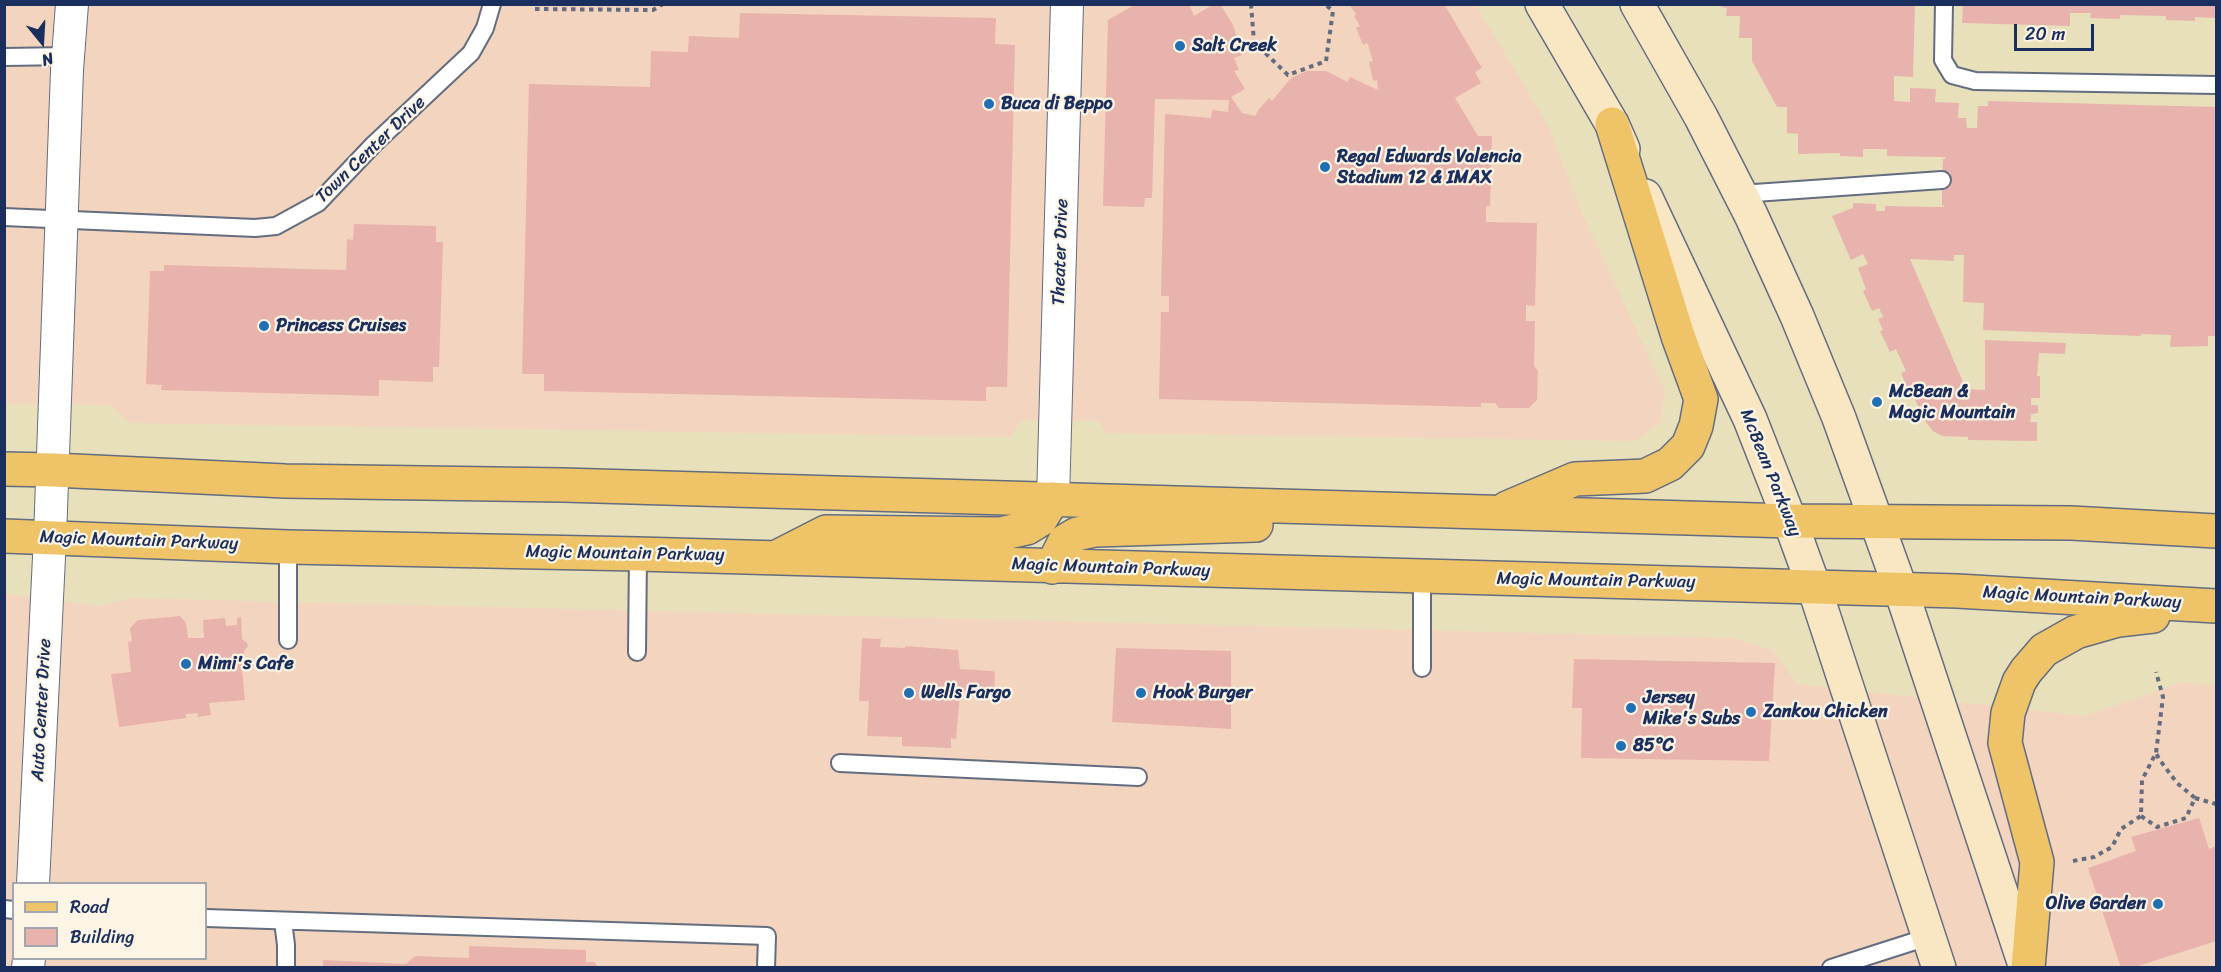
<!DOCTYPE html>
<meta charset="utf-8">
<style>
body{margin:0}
#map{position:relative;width:2221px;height:972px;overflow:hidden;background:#e8e0bb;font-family:Sriracha,sans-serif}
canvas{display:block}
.frame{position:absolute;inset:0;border:6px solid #1b2f5e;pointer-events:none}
.legend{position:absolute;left:12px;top:882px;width:195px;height:78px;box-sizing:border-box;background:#fcf5e5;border:2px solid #a2a6af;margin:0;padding:8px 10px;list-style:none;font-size:18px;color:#1b2f5e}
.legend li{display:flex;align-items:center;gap:12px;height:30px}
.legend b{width:30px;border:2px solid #a2a6af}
.north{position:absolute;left:12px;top:12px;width:60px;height:60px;-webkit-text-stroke:4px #fcf5e5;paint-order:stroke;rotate:162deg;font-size:16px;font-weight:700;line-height:24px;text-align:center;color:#1b2f5e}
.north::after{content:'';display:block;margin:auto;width:21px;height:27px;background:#1b2f5e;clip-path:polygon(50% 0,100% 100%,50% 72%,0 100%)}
.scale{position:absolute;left:2014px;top:24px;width:80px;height:27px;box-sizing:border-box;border:3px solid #1b2f5e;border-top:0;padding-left:8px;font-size:18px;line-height:21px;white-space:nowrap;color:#1b2f5e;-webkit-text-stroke:4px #fcf5e5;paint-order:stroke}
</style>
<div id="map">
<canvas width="2221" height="972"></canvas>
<div class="frame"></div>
<ul class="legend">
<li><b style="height:8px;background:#efc469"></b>Road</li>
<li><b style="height:16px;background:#e8b3ac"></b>Building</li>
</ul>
<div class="north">N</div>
<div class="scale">20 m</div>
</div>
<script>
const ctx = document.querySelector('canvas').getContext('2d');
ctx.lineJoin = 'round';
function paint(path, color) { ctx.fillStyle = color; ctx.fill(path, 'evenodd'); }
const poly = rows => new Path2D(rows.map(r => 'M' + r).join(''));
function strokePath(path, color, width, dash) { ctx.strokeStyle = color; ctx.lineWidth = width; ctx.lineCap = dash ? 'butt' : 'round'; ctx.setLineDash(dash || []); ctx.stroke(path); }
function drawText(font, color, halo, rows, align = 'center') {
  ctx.font = font + ' Sriracha,sans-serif'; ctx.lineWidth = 4.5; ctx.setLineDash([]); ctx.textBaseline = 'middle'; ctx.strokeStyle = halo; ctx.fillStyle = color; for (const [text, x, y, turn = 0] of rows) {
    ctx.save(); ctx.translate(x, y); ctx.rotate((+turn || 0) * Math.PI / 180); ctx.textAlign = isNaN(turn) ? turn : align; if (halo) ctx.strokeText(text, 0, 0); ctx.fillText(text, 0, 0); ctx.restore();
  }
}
const built = poly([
 [5,4,1476,5,1548,125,1581,211,1665,391,1660,423,1635,441,1105,433,1099,421,1021,420,1011,437,131,423,110,405,5,404],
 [5,594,101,606,130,598,1731,638,1773,650,1797,684,2084,716,2183,682,2216,685,2216,967,5,968],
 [14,884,206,884,206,958,14,958]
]);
const building = poly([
 [1136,4,1189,4,1194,16,1214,4,1220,4,1233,25,1242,55,1234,58,1239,70,1234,71,1245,89,1231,97,1242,113,1255,116,1259,109,1269,98,1272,101,1291,78,1307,71,1326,71,1348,82,1350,77,1378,90,1377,80,1373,81,1369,62,1373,61,1368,45,1367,43,1363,45,1356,28,1360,26,1354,16,1356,14,1349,4,1444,4,1482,68,1475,72,1481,83,1455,98,1478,136,1492,136,1490,206,1486,206,1486,222,1537,223,1535,306,1526,305,1526,321,1535,321,1534,366,1538,371,1537,400,1529,408,1499,408,1495,403,1481,403,1481,407,1159,399,1161,312,1169,312,1169,296,1161,296,1165,114,1211,118,1212,110,1228,112,1229,100,1155,99,1152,198,1145,198,1144,207,1103,206,1108,20],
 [1721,4,1915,4,1913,77,1894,76,1894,101,1910,102,1910,88,1936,89,1935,102,1959,103,1958,118,1966,118,1967,128,1977,128,1978,106,1988,106,1988,101,2216,107,2216,336,2208,336,2208,346,2170,347,2171,335,2141,334,2141,336,1983,330,1984,303,1963,302,1964,255,1954,255,1954,261,1910,259,1966,389,1985,390,1985,340,2066,343,2065,354,2039,353,2037,376,2040,376,2040,398,2031,398,2031,405,2038,405,2038,413,2031,414,2030,422,2037,422,2037,441,1968,440,1968,437,1942,436,1933,431,1925,421,1910,389,1908,390,1901,373,1906,371,1896,349,1890,352,1880,331,1883,330,1878,319,1883,317,1879,308,1872,311,1863,291,1866,289,1858,268,1868,264,1863,254,1851,260,1832,216,1853,208,1853,203,1876,204,1876,211,1885,211,1885,206,1944,207,1944,205,1942,206,1942,180,1943,159,1945,159,1945,157,1887,156,1887,149,1863,149,1863,157,1840,156,1840,153,1798,154,1798,134,1787,133,1787,107,1777,107,1752,61,1752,38,1739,38,1740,16,1726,16,1727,8,1721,7],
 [1963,4,2216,4,2216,18,2195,17,2195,21,2166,20,2166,16,2120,15,2120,19,2090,18,2091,13,2070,13,2070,26,1962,23],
 [740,13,996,18,995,44,1015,45,1007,387,986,387,986,401,544,391,544,374,522,374,529,84,650,87,651,51,688,52,689,36,739,38],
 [354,224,436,226,436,242,443,242,439,367,433,367,433,382,379,380,379,396,161,390,162,385,146,384,150,271,164,271,164,265,346,270,347,239,353,240],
 [180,616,186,623,188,638,204,638,203,620,225,618,226,626,237,625,237,618,241,617,242,639,247,643,248,646,244,651,244,656,241,657,245,700,209,703,211,715,198,717,198,713,186,714,186,718,119,727,111,674,131,672,128,642,132,641,130,628,138,620],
 [862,638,881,639,880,647,905,648,905,646,958,650,960,669,992,671,995,672,994,691,992,691,992,694,960,693,956,739,951,738,951,748,902,746,902,737,867,736,869,701,859,701],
 [1116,648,1231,651,1231,729,1112,722],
 [1574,659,1775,663,1769,761,1581,758,1582,708,1572,708],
 [2199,818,2209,849,2216,846,2216,941,2132,968,2121,968,2088,868,2136,851,2131,837],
 [469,946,586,950,586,962,594,962,599,968,323,968,323,960,406,964,415,956,469,958]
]);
const path = poly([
 [1251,4,1254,42,1288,75,1326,61,1333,11,1325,4],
 [535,9,653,10,663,4],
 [2195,798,2216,804],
 [2141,816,2157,827,2186,818,2195,798,2177,783,2159,759,2156,753],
 [2073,861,2094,857,2112,847,2121,829,2141,816,2142,780,2156,753,2163,697,2156,672]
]);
const service = poly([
 [1944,4,1943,60,1952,75,1975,81,2216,85],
 [4,57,69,56],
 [1740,194,1942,180],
 [4,217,255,228,276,226,318,203,374,144,471,53,485,28,492,4],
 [1422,576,1422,668],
 [288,640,288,547],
 [637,652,638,554],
 [840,763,1138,777],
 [4,909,14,910],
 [206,918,767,936,766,968],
 [283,921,286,945,286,968],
 [1831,968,1928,937]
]);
const minor = poly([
 [1053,499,1067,4],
 [33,884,50,537,67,70,72,4],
 [28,968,29,958]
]);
const secondary = poly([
 [1542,4,1612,124,1623,149],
 [1637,4,1701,117,1751,215,1797,316,1839,418,1901,590,2026,968],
 [1645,196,1750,419,1790,521,1814,587,1939,968]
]);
const primary = poly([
 [4,469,53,470,285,481,563,485,1790,521,2071,523,2216,531],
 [1507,508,1575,479,1645,476,1670,464,1688,446,1696,426,1701,399,1678,336,1612,124],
 [4,536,288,547,638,554,1957,591,2216,606],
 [779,556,826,532,1000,534,1027,528,1040,520,1053,499],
 [1052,567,1065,541,1077,534,1095,530,1256,525],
 [2028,968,2037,862,2005,743,2008,713,2019,682,2026,671,2044,650,2076,632,2118,620,2153,616]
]);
const markers = [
 [1180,46,6,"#1f6fb2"],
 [989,104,6,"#1f6fb2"],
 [1325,167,6,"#1f6fb2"],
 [264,326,6,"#1f6fb2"],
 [1877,402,6,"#1f6fb2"],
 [186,664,6,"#1f6fb2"],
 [909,693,6,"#1f6fb2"],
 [1141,693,6,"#1f6fb2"],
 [1631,708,6,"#1f6fb2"],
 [1751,712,6,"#1f6fb2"],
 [1621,746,6,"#1f6fb2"],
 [2158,904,6,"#1f6fb2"]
];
const poiNames = [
 ["Salt Creek",1192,46],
 ["Buca di Beppo",1001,104],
 ["Regal Edwards Valencia",1337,157],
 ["Stadium 12 & IMAX",1337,178],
 ["Princess Cruises",276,326],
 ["McBean &",1889,392],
 ["Magic Mountain",1889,413],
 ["Mimi's Cafe",198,664],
 ["Wells Fargo",921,693],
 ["Hook Burger",1153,693],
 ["Jersey",1643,698],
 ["Mike's Subs",1643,719],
 ["Zankou Chicken",1763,712],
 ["85°C",1633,746],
 ["Olive Garden",2146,904,"right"]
];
const streetNames = [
 ["Town Center Drive",371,150,-44],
 ["Theater Drive",1061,252,-88],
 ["McBean Parkway",1770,473,68],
 ["Magic Mountain Parkway",139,541,2],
 ["Magic Mountain Parkway",625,554,1],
 ["Magic Mountain Parkway",1111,568,2],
 ["Magic Mountain Parkway",1596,581,1],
 ["Magic Mountain Parkway",2082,598,3],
 ["Auto Center Drive",42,710,-87]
];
paint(built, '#f3d4bf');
paint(building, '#e8b3ac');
strokePath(service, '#636d7f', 20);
strokePath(minor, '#636d7f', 34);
strokePath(secondary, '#636d7f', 36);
strokePath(primary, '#636d7f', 36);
strokePath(path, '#636d7f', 4, [4.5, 4.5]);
strokePath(service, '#fff', 16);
strokePath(minor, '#fff', 32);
strokePath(secondary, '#f9e7c3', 33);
strokePath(primary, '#efc469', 33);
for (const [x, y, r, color] of markers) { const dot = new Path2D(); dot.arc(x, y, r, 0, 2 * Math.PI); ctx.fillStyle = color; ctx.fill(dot); strokePath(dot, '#fcf5e5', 2); }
drawText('bold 18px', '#1b2f5e', '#fcf5e5', poiNames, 'left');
drawText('18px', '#1b2f5e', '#fcf5e5', streetNames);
</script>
